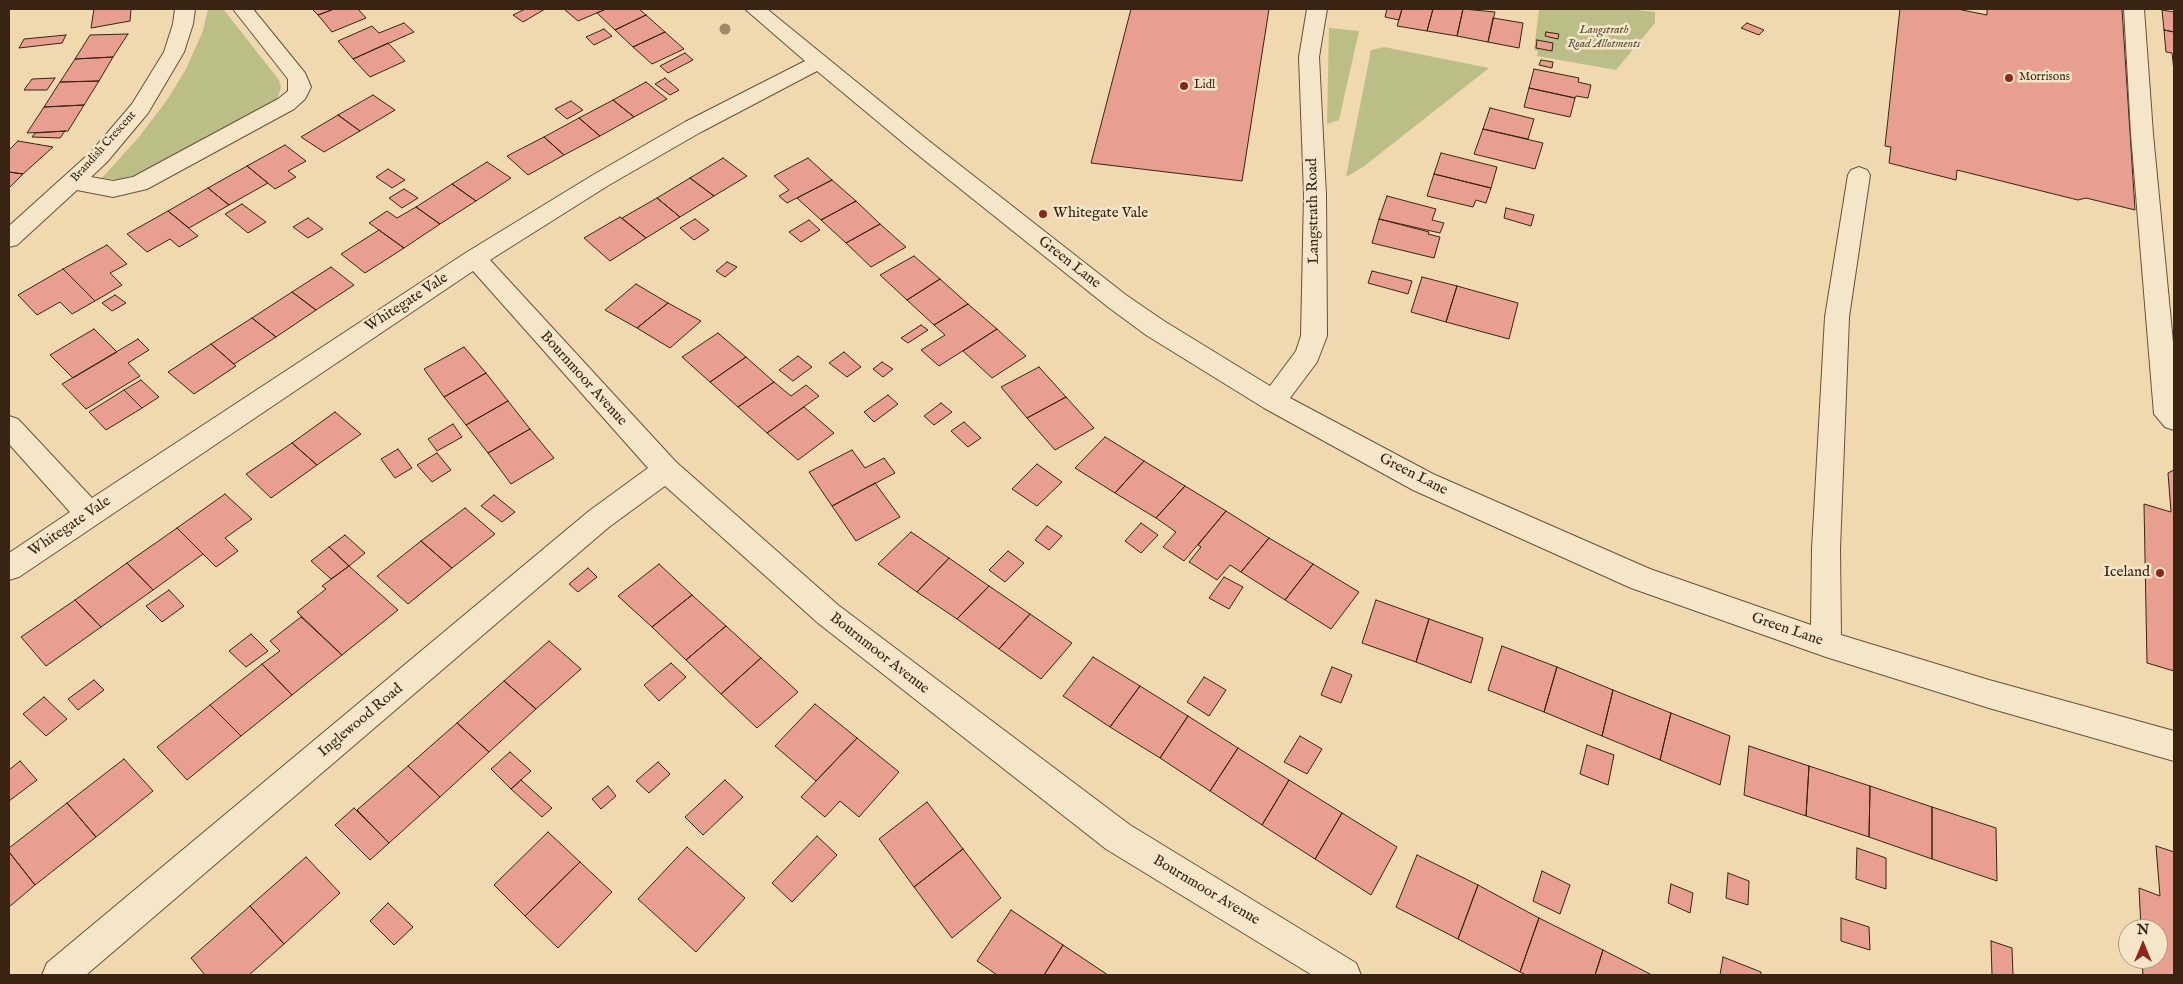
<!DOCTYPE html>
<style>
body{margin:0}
#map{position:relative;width:2183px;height:984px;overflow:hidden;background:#f0d9ae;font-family:"IM FELL English",serif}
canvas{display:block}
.frame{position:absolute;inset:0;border:10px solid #392414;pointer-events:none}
.north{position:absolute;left:2118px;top:919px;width:50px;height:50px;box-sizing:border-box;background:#f5e6ca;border:1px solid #aa9881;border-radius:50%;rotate:0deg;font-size:14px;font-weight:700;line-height:20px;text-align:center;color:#392414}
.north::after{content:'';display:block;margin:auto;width:18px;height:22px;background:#8f2418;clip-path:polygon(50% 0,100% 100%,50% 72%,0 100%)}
</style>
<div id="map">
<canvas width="2183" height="984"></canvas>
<div class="frame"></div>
<div class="north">N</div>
</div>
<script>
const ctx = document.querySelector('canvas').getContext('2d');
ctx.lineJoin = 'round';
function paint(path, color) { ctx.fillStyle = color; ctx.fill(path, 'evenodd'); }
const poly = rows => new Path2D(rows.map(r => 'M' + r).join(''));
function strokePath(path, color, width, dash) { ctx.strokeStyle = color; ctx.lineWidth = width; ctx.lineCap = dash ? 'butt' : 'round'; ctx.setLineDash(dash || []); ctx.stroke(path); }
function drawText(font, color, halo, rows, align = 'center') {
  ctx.font = font + ' "IM FELL English",serif'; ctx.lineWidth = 5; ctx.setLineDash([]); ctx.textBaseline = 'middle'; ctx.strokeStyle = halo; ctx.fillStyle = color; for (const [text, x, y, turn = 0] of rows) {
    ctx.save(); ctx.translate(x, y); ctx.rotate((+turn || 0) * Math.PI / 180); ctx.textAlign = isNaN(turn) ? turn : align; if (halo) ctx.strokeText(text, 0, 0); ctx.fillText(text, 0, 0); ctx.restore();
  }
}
const green = poly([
 [208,9,224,10,279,80,281,88,277,99,138,174,119,180,102,178,139,137,167,100,186,69,203,31],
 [1539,9,1626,9,1655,12,1655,23,1616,70,1537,56,1538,51,1534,50],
 [1329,28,1359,31,1339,120,1327,124],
 [1384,47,1489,68,1363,167,1346,177,1371,50]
]);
const building = poly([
 [94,9,131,9,130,21,91,28,94,9],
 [312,9,334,9,318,15,312,9],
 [334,9,358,9,366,18,332,32,318,15,334,9],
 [525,9,545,9,523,22,513,15,525,9],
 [564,9,606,9,578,21,564,9],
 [606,9,639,9,646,15,615,30,597,13,606,9],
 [1131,9,1269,9,1242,181,1091,163,1131,9],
 [1387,9,1402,9,1399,20,1385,17,1387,9],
 [1402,9,1433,9,1427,31,1397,26,1402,9],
 [1433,9,1463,9,1457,36,1427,31,1433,9],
 [1463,9,1495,12,1488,42,1457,36,1463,9],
 [1900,9,1957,9,1987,15,1987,9,2122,9,2135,210,2086,198,2078,200,1957,170,1956,180,1889,163,1891,147,1885,146,1900,9],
 [2162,10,2174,12,2174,32,2164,30,2162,10],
 [646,15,665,32,633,47,615,30,646,15],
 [1493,18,1523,23,1519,48,1488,42,1493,18],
 [404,23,414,32,353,59,338,41,372,26,379,33,404,23],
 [1747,23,1764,30,1759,35,1741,28,1747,23],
 [604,29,612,36,594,45,586,37,604,29],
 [2164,30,2174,32,2174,71,2172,53,2166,52,2164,30],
 [665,32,684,49,652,64,633,47,665,32],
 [1546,32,1559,34,1558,39,1545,36,1546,32],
 [128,34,113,57,75,59,90,35,128,34],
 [66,35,62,43,19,48,24,39,66,35],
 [1537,40,1553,43,1552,51,1536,48,1537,40],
 [388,43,405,61,370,77,353,59,388,43],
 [685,53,693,60,668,73,660,66,685,53],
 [113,57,99,81,60,82,75,59,113,57],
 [1541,60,1553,62,1552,68,1539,65,1541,60],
 [1534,69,1579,78,1578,82,1591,85,1588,98,1576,96,1575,98,1529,88,1534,69],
 [55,78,47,90,24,90,32,79,55,78],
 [665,78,679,90,670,95,655,84,665,78],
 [99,81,84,105,44,107,60,82,99,81],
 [646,82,667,99,634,117,613,100,646,82],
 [1529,88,1575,98,1570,117,1524,107,1529,88],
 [373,95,395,110,360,131,338,115,373,95],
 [613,100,634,117,600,136,579,118,613,100],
 [571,101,583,110,567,119,555,109,571,101],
 [84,105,68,131,27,133,44,107,84,105],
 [1490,108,1534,119,1528,139,1483,129,1490,108],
 [338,115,360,131,324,152,301,137,338,115],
 [579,118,600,136,564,155,544,137,579,118],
 [1483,129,1543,143,1535,169,1474,154,1483,129],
 [65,131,60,138,32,137,35,133,65,131],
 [544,137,564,155,528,175,507,156,544,137],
 [18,141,53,147,23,174,9,172,9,150,18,141],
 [285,145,306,161,288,171,296,177,275,189,247,166,285,145],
 [1441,153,1497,167,1491,188,1434,174,1441,153],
 [723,158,747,176,714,196,690,178,723,158],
 [808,158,832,180,787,203,779,196,789,190,774,176,808,158],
 [487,162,511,178,476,201,452,184,487,162],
 [247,166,268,183,229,205,208,188,247,166],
 [388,169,405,180,392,188,376,177,388,169],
 [9,172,23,174,9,188,9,172],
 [1434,174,1491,188,1486,203,1476,200,1473,207,1427,196,1434,174],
 [690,178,714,196,680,217,657,198,690,178],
 [832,180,856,201,821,220,797,198,832,180],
 [452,184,476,201,440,224,416,207,452,184],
 [208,188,229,205,189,228,168,211,208,188],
 [404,189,418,198,402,208,389,198,404,189],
 [1387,196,1436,209,1432,220,1444,223,1440,233,1379,219,1387,196],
 [657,198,680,217,646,238,622,218,657,198],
 [856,201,880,224,846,243,821,220,856,201],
 [242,204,266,222,248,233,225,214,242,204],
 [416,207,440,224,404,248,369,223,387,211,397,218,416,207],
 [1506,208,1534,215,1531,226,1504,218,1506,208],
 [168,211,198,236,179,247,170,239,147,252,127,234,168,211],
 [620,217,646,238,610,261,584,238,620,217],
 [308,218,323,229,308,238,293,227,308,218],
 [695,219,709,230,694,240,680,228,695,219],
 [1379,219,1429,232,1428,234,1440,237,1434,258,1372,243,1379,219],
 [809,220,820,230,801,242,789,232,809,220],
 [880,224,906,247,871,267,846,243,880,224],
 [379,230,404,248,365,273,341,254,379,230],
 [107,245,127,264,110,273,122,285,95,301,63,269,107,245],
 [914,256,940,279,907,300,880,275,914,256],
 [727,262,737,267,725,277,716,271,727,262],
 [331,267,354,285,316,310,292,292,331,267],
 [63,269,95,301,72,314,60,302,37,315,18,295,63,269],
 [1372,271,1412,281,1408,294,1368,283,1372,271],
 [1422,277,1457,286,1446,322,1411,312,1422,277],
 [940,279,968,304,934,325,907,300,940,279],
 [636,284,668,303,637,328,605,310,636,284],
 [1457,286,1518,303,1509,339,1446,322,1457,286],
 [292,292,316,310,276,337,252,318,292,292],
 [115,295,126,303,112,311,102,303,115,295],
 [668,303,701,321,670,348,637,328,668,303],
 [968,304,997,329,939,366,921,350,945,335,934,325,968,304],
 [252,318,276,337,234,364,211,344,252,318],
 [921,325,928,330,908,343,901,338,921,325],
 [94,329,117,352,73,378,50,355,94,329],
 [997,329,1026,356,992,378,963,351,997,329],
 [718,333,746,357,710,382,682,357,718,333],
 [138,339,149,350,128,363,140,376,86,409,62,384,138,339],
 [211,344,236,366,194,394,168,372,211,344],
 [464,347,486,373,444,397,424,369,464,347],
 [844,352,861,367,847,377,829,363,844,352],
 [798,356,812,367,793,381,779,370,798,356],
 [746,357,774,382,738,407,710,382,746,357],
 [882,362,893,369,883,377,873,369,882,362],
 [1039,367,1066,397,1027,418,1001,387,1039,367],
 [486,373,508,401,466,425,444,397,486,373],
 [141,380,159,397,142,408,124,390,141,380],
 [774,382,791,396,806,385,819,396,767,433,738,407,774,382],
 [124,390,142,408,106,430,89,412,124,390],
 [888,395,898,404,874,422,864,412,888,395],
 [1066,397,1094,428,1055,450,1027,418,1066,397],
 [508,401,530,429,488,453,466,425,508,401],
 [941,403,952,412,934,425,924,416,941,403],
 [804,407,834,433,798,460,767,433,804,407],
 [335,412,361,434,317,465,292,443,335,412],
 [964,422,981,438,968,447,951,431,964,422],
 [453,424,462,437,437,451,428,439,453,424],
 [530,429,554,458,511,484,488,453,530,429],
 [1105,437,1144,461,1115,493,1075,468,1105,437],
 [292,443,317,465,271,498,246,474,292,443],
 [398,449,412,468,395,478,381,459,398,449],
 [852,450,865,468,884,458,895,473,832,506,809,472,852,450],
 [437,453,451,470,432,482,417,465,437,453],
 [1144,461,1185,486,1156,518,1115,493,1144,461],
 [1037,464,1062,482,1037,506,1012,489,1037,464],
 [2174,470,2174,671,2147,663,2144,504,2171,512,2168,473,2174,470],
 [875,483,900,517,856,541,832,506,875,483],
 [1185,486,1226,511,1184,561,1163,547,1176,532,1156,518,1185,486],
 [225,494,252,519,225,538,238,551,216,567,177,528,225,494],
 [494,495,515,512,502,522,481,506,494,495],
 [465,508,495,534,452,568,421,541,465,508],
 [1226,511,1269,538,1241,572,1230,565,1217,580,1189,562,1201,547,1198,545,1226,511],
 [1141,523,1158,535,1141,553,1125,541,1141,523],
 [1047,526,1062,536,1049,550,1035,540,1047,526],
 [177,528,203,554,153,590,127,563,177,528],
 [911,532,949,558,917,592,878,564,911,532],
 [345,535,365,553,349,566,329,547,345,535],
 [1269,538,1313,564,1285,600,1241,572,1269,538],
 [421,541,452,568,408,604,377,576,421,541],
 [329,547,349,566,331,579,311,561,329,547],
 [1008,551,1024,563,1005,582,989,570,1008,551],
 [949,558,989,586,957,619,917,592,949,558],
 [127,563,153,590,101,627,75,600,127,563],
 [659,564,692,595,652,627,618,596,659,564],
 [1313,564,1359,592,1331,629,1285,600,1313,564],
 [349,566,398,610,342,655,297,612,326,589,322,586,349,566],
 [588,568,597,577,578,592,569,584,588,568],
 [1224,577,1243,587,1229,609,1209,598,1224,577],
 [989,586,1030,614,999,649,957,619,989,586],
 [169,590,184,606,162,622,146,606,169,590],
 [692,595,726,626,686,660,652,627,692,595],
 [75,600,101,627,46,666,21,637,75,600],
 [1376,600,1429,619,1416,662,1362,643,1376,600],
 [1030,614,1072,643,1041,679,999,649,1030,614],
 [301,617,342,655,292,695,262,664,280,651,270,641,301,617],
 [1429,619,1483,638,1471,683,1416,662,1429,619],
 [726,626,761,658,721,694,686,660,726,626],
 [251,634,268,651,246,667,229,651,251,634],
 [549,641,581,669,536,709,504,681,549,641],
 [1502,646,1557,667,1544,712,1488,690,1502,646],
 [1093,657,1140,686,1110,727,1063,696,1093,657],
 [761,658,798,692,757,728,721,694,761,658],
 [671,663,686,677,659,701,644,685,671,663],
 [262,664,292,695,241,736,210,705,262,664],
 [1332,667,1352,675,1341,703,1321,695,1332,667],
 [1557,667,1613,690,1602,736,1544,712,1557,667],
 [1204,677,1226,690,1209,716,1187,702,1204,677],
 [94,680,104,690,78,710,68,699,94,680],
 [504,681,536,709,489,752,457,723,504,681],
 [1140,686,1188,716,1160,758,1110,727,1140,686],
 [1613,690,1671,713,1660,760,1602,736,1613,690],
 [44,697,67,719,46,736,23,714,44,697],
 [815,704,857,738,816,781,775,746,815,704],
 [210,705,241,736,187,780,157,747,210,705],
 [1671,713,1730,736,1720,785,1660,760,1671,713],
 [1188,716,1238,748,1210,791,1160,758,1188,716],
 [457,723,489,752,440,797,408,766,457,723],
 [1300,736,1322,749,1307,774,1284,762,1300,736],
 [857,738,899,772,859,817,840,801,825,817,801,797,857,738],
 [1587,745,1614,755,1608,785,1580,774,1587,745],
 [1749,746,1809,766,1806,816,1744,795,1749,746],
 [1238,748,1289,780,1262,825,1210,791,1238,748],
 [510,752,531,771,511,789,491,769,510,752],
 [124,759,153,791,96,837,67,803,124,759],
 [20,761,37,780,9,801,9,770,20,761],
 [658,762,670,774,649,793,636,781,658,762],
 [408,766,440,797,389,843,357,810,408,766],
 [1809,766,1870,786,1869,837,1806,816,1809,766],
 [521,780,552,808,542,817,511,789,521,780],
 [725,780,743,797,703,835,685,817,725,780],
 [1289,780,1342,813,1315,859,1262,825,1289,780],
 [608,786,616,796,601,809,592,799,608,786],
 [1870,786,1932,807,1932,859,1869,837,1870,786],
 [927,802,963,849,914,887,879,839,927,802],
 [67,803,96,837,35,885,9,852,9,848,67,803],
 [1932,807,1996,828,1997,881,1932,859,1932,807],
 [354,808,389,843,370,860,335,825,354,808],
 [1342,813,1397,847,1371,895,1315,859,1342,813],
 [548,832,580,862,525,916,494,885,548,832],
 [817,836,837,855,792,902,772,883,817,836],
 [2156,846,2174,852,2174,975,2143,975,2142,959,2158,959,2158,929,2141,929,2139,888,2160,896,2156,846],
 [687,847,745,898,696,952,638,899,687,847],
 [1857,848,1886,858,1886,889,1856,879,1857,848],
 [963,849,1001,898,952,938,914,887,963,849],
 [9,852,35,885,9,907,9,852],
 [1417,855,1478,885,1458,939,1396,907,1417,855],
 [306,857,340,893,284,944,250,906,306,857],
 [580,862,612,892,558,948,525,916,580,862],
 [1542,871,1570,885,1560,914,1533,901,1542,871],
 [1728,873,1749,881,1748,905,1726,898,1728,873],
 [1671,884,1693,893,1690,913,1668,903,1671,884],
 [1478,885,1539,918,1520,972,1458,939,1478,885],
 [388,903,413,927,394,945,370,921,388,903],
 [250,906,284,944,249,975,205,975,191,958,250,906],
 [1011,910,1063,945,1044,975,997,975,977,961,1011,910],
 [1539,918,1603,950,1595,975,1526,975,1520,972,1539,918],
 [1841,918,1869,927,1870,950,1841,941,1841,918],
 [1991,941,2012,948,2013,975,1992,975,1991,941],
 [1063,945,1108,975,1044,975,1063,945],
 [1603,950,1652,975,1595,975,1603,950],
 [1723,957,1761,972,1761,975,1720,975,1723,957]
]);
const minor = poly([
 [175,9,195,9,193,24,184,52,148,113,107,162,91,177,113,181,133,177,278,99,288,91,288,79,233,9,253,9,305,73,311,87,305,99,294,109,147,189,113,197,77,190,17,245,9,247,9,226,91,152,132,104,164,52,173,24,175,9],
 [745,9,767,9,929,141,1126,295,1164,321,1270,386,1296,351,1301,336,1304,195,1299,57,1307,9,1327,9,1319,57,1326,195,1327,336,1317,362,1290,398,1433,474,1650,569,1811,625,1812,549,1825,317,1848,175,1851,170,1859,167,1867,170,1870,175,1849,317,1840,549,1841,635,1989,680,2174,731,2174,761,1989,708,1826,657,1631,588,1413,490,1264,408,1146,335,1108,307,913,151,817,71,701,132,609,185,490,260,676,462,838,605,1130,825,1356,963,1361,975,1312,975,1106,849,818,623,665,486,609,527,86,975,42,975,47,963,589,511,648,468,473,271,19,577,9,580,9,553,70,512,9,444,9,416,18,419,92,498,467,252,593,175,685,122,805,61,745,9],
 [2124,9,2144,9,2153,134,2174,353,2174,430,2165,427,2154,414,2131,134,2124,9]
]);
const trees = [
 [725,29]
];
const markers = [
 [2009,78,5,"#8f2418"],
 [1184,86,5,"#8f2418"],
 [1043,214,5,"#8f2418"],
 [2160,573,5,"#8f2418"]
];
const farParknames = [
 ["Langstrath",1604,31],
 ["Road Allotments",1604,45]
];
const farPoinames = [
 ["Morrisons",2019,78],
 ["Lidl",1194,86]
];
const farStreetnames = [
 ["Brandish Crescent",104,147,-48]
];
const streetNames = [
 ["Langstrath Road",1314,211,-91],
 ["Green Lane",1069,263,38],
 ["Whitegate Vale",407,303,-33],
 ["Bournmoor Avenue",583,379,48],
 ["Green Lane",1413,475,27],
 ["Whitegate Vale",70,527,-34],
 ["Green Lane",1787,630,19],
 ["Bournmoor Avenue",879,654,38],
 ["Inglewood Road",361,721,-40],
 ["Bournmoor Avenue",1206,891,31]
];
const poiNames = [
 ["Whitegate Vale",1053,214],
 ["Iceland",2150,573,"right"]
];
paint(green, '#bcbe88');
paint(building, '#e89f8f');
strokePath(building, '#392414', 1);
strokePath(minor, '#67513a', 2);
paint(minor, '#f5e6ca');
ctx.fillStyle = '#9e8a69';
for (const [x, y] of trees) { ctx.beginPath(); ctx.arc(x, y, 5.5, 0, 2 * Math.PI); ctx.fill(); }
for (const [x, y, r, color] of markers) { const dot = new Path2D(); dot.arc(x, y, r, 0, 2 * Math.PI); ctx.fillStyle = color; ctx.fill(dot); strokePath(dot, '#f5e6ca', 2); }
drawText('italic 12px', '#5a4a31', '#f5e6ca', farParknames);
drawText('12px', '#392414', '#f5e6ca', farPoinames, 'left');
drawText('12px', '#392414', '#f5e6ca', farStreetnames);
drawText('15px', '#392414', '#f5e6ca', streetNames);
drawText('15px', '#392414', '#f5e6ca', poiNames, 'left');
</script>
